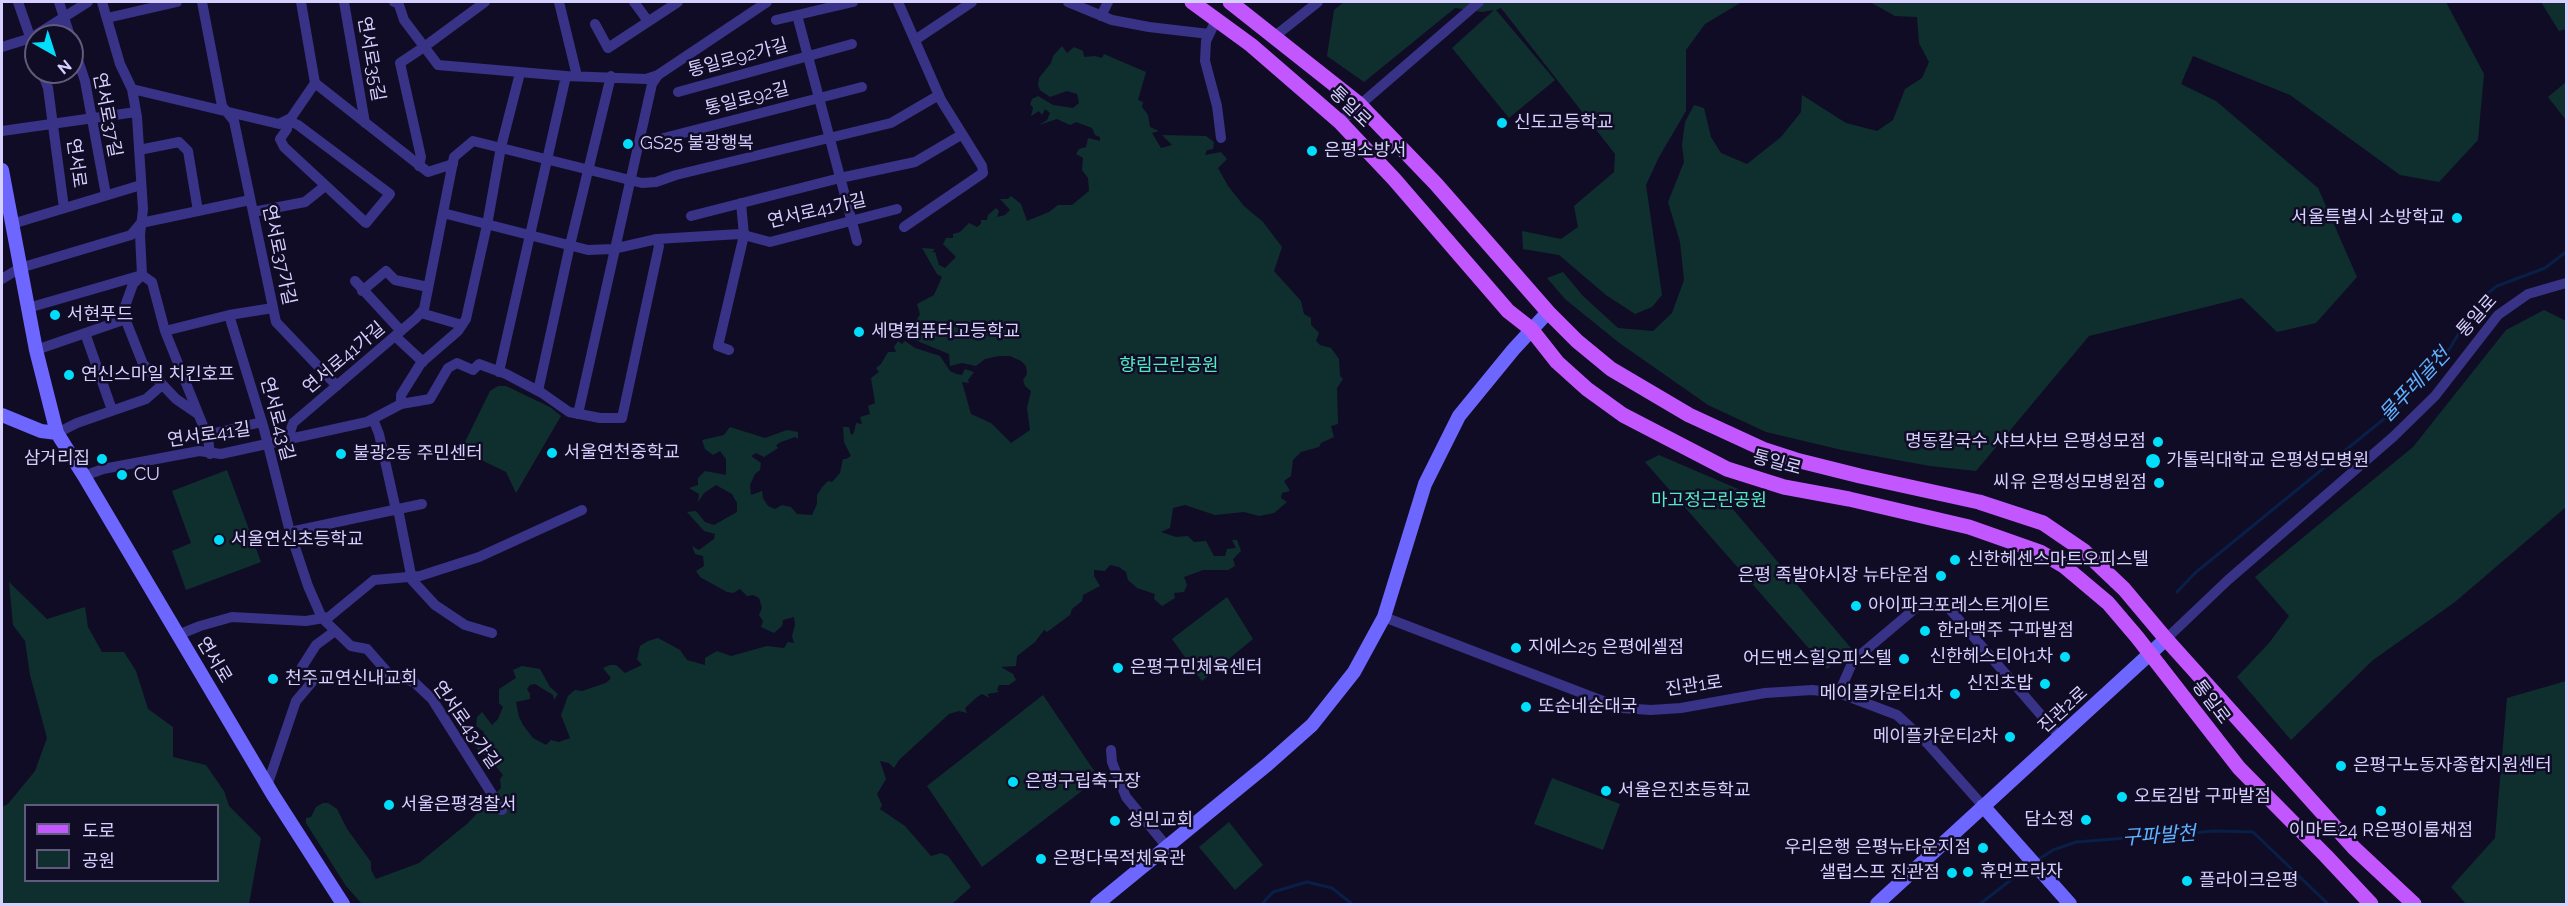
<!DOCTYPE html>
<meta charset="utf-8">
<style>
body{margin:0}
#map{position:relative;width:2568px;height:906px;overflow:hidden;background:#110c25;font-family:Raleway,"Noto Sans KR",sans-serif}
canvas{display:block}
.frame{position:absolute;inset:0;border:3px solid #d6d0ff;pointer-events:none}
.legend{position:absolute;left:24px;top:804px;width:195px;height:78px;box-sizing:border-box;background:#110c25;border:2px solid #605a7c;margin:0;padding:8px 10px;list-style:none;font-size:18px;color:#d6d0ff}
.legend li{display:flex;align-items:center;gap:12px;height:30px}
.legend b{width:30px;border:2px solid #605a7c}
.north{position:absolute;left:24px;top:24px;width:60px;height:60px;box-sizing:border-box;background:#110c25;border:2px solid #605a7c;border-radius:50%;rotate:141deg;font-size:16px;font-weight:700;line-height:24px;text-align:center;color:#d6d0ff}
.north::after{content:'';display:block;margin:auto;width:21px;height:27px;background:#00defb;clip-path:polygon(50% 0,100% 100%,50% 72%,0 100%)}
</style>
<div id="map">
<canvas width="2568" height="906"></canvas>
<div class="frame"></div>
<ul class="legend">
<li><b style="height:8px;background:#c357ff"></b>도로</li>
<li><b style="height:16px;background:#0f2f2e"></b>공원</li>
</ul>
<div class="north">N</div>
</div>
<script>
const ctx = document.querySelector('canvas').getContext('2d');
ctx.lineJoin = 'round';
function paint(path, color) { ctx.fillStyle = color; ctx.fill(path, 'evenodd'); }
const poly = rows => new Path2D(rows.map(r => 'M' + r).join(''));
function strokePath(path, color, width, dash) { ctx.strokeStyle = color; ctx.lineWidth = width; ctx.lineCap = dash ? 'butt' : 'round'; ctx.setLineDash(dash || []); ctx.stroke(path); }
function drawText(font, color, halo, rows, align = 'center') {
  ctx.font = font + ' Raleway,"Noto Sans KR",sans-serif'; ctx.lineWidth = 5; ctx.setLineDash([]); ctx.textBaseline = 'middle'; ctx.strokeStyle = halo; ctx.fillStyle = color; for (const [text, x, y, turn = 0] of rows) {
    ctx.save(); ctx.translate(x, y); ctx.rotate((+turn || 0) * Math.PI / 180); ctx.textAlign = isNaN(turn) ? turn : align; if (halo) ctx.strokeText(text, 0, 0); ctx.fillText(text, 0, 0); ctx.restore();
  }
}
const green = poly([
 [1344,2,1740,3,1705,24,1686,50,1686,111,1659,157,1646,185,1662,295,1652,307,1635,314,1606,295,1559,255,1523,249,1522,231,1561,239,1578,227,1574,206,1614,172,1615,154,1501,8,1496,10,1555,80,1509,118,1452,48,1494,10,1482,12,1455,8,1364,82,1327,56,1334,10],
 [1870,2,2446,2,2484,74,2478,140,2439,182,2400,175,2290,95,2193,56,2181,84,2216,101,2318,188,2357,277,2316,323,2277,332,2242,298,2089,336,1976,471,1930,466,1842,450,1766,432,1708,405,1618,342,1565,299,1547,278,1563,272,1583,296,1618,328,1653,331,1672,313,1684,280,1680,242,1668,202,1684,162,1682,145,1685,122,1694,105,1704,108,1711,137,1721,153,1747,164,1781,137,1801,112,1802,95,1846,123,1877,131,1893,120,1905,89,1922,78,1929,62,1919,43,1917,17,1895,16],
 [2541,2,2566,2,2566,29,2559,31],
 [1062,46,1067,53,1074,47,1083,51,1084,57,1095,56,1102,58,1104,54,1146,72,1138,100,1143,102,1142,107,1148,115,1150,127,1159,131,1152,133,1161,148,1172,145,1162,135,1206,136,1214,142,1213,149,1207,150,1205,155,1221,152,1227,159,1218,168,1228,186,1244,206,1263,222,1282,247,1274,271,1301,301,1304,314,1311,318,1311,325,1319,333,1316,341,1320,345,1331,348,1339,359,1340,376,1343,379,1337,388,1338,424,1331,426,1334,437,1321,443,1319,447,1301,452,1293,460,1291,476,1284,481,1290,491,1282,493,1281,498,1287,502,1274,513,1259,516,1244,512,1215,515,1185,505,1173,508,1170,528,1161,532,1176,537,1188,536,1194,542,1206,541,1214,556,1225,556,1227,549,1236,548,1232,540,1237,540,1241,551,1233,559,1235,566,1228,570,1203,570,1184,577,1187,585,1184,592,1174,593,1175,598,1162,606,1154,599,1155,594,1137,588,1128,580,1126,572,1119,567,1110,565,1105,571,1094,570,1094,576,1100,586,1083,595,1082,601,1072,609,1070,615,1047,632,1044,630,1035,642,1017,656,1016,666,1001,667,1013,674,1016,680,1009,685,999,685,997,690,999,692,987,694,990,698,982,694,977,697,965,708,967,713,959,711,949,714,899,760,894,768,889,763,880,761,886,779,877,794,882,805,880,809,905,826,931,856,941,853,948,856,971,887,952,904,362,904,346,886,306,823,306,818,311,817,316,807,323,803,328,803,337,809,347,829,371,862,371,870,376,879,419,863,468,823,501,788,500,779,503,775,489,758,478,751,476,743,482,745,484,732,476,726,477,717,482,712,492,725,498,719,503,707,499,703,499,689,516,678,513,670,522,666,540,669,550,687,558,694,554,700,553,695,535,684,530,685,527,689,530,694,530,699,516,702,519,717,523,725,533,738,546,745,551,740,559,742,570,738,561,715,568,696,575,690,582,691,606,683,611,678,603,668,610,665,616,665,625,673,642,665,637,659,640,646,648,641,658,638,680,650,687,660,705,665,705,658,717,651,731,656,767,646,784,648,788,642,794,643,792,636,795,625,794,617,783,620,782,626,774,633,761,627,763,621,759,615,762,608,759,598,753,595,747,596,740,589,733,593,727,592,700,577,696,571,704,566,703,556,695,554,692,546,699,550,714,539,715,534,704,531,687,512,696,511,705,522,714,525,737,512,737,503,732,494,716,485,704,493,698,502,699,494,689,488,698,485,698,478,705,471,726,475,726,459,720,451,713,455,705,449,702,440,724,435,730,427,765,438,787,430,798,432,798,439,795,437,781,442,776,445,778,448,764,457,756,453,751,456,761,463,760,470,755,474,750,485,751,495,762,491,763,498,768,506,775,509,782,505,791,507,797,514,812,515,817,504,817,495,823,486,828,481,832,482,840,473,843,459,846,459,851,456,844,442,843,427,849,427,851,435,854,433,856,423,862,424,860,417,870,414,868,406,875,403,871,378,879,372,876,368,881,364,888,352,896,352,894,347,898,341,902,344,905,341,915,348,940,356,950,371,956,374,962,375,965,369,974,372,968,380,969,383,962,382,971,414,991,423,1011,443,1030,430,1027,408,1031,391,1025,386,1023,380,1027,374,1026,366,1021,361,1010,356,999,356,985,359,976,366,962,363,950,366,949,354,910,338,904,334,903,328,906,326,912,330,920,314,917,304,934,295,942,277,937,274,922,248,935,249,932,252,935,252,939,265,945,268,956,257,943,244,946,238,953,238,953,234,960,232,969,223,977,227,981,224,981,220,987,220,988,215,996,208,999,211,997,217,1005,215,1010,210,1000,199,1008,199,1011,196,1021,204,1027,221,1049,212,1058,205,1072,205,1089,191,1088,178,1082,170,1083,158,1076,154,1079,149,1086,147,1088,138,1100,141,1100,137,1095,135,1092,128,1076,122,1070,125,1057,119,1039,125,1047,120,1050,113,1045,109,1042,115,1039,111,1031,116,1033,108,1030,104,1032,99,1038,96,1053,105,1073,108,1079,103,1077,94,1067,91,1050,97,1040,90,1038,85,1039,78,1051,63,1053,56],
 [2566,82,2566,120,2548,97],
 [2544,310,2566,321,2566,507,2455,602,2373,660,2291,740,2237,677,2269,643,2289,616,2255,577,2413,447,2506,330],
 [498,386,506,386,550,407,561,416,516,493,506,472,467,453,463,446,490,391],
 [1659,455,1752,495,1731,507,1851,648,1827,669,1645,462],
 [227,470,261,562,186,590,172,551,191,543,172,491],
 [9,582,47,619,85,607,88,627,102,652,124,652,136,671,148,709,173,727,173,757,206,765,224,791,229,806,261,838,249,904,2,904,2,807,8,804,35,771,47,738,30,675,25,641,13,625],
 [26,806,218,806,218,880,26,880],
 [1227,597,1253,639,1202,681,1172,639],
 [2566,681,2566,904,2466,904,2451,887,2495,838,2507,698],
 [1043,695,1099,778,982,867,927,786],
 [1552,778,1620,804,1603,850,1534,824],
 [1229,822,1263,865,1235,890,1199,847]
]);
const stream = poly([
 [2177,592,2195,573,2401,405,2450,348,2478,301,2497,286,2545,268,2566,252],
 [2036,861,2053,850,2076,842,2215,831,2253,832,2328,904],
 [1262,904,1273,892,1307,882,1332,888,1352,904],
 [1980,904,2030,865]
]);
const street = poly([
 [18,2,36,54],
 [59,2,70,36],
 [102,2,120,64,132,89,137,117,143,209,140,235,142,275,133,284,124,309,126,321,143,364,176,399,198,414],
 [202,2,222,106,234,121,276,322,337,386],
 [301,2,315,83],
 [344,2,365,123],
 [394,2,398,2,404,20,438,65,566,76,646,79,658,75],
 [559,2,577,76],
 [634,2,648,21],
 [898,2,941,100,982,166,983,173,904,227],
 [1068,2,1112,20,1149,27,1209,34],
 [797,15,857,241],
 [1101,16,1108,2],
 [107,18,177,2],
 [776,20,853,2],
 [1216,20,1206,41,1205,61,1217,106,1221,138],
 [595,24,608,48,678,2],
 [1275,36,1318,2],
 [915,40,972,2],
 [72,42,85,81,106,195],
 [2,47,31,38,88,2],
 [42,72,48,88,64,208],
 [315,83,428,172,453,164],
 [132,89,279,124,291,118,315,83],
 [678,92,852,44],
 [287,120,298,125,390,194,366,223,284,147,280,139,287,129,287,120],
 [1340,122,1479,2],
 [2,131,136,112],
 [640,140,652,141,862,87],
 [139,150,179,142,188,151,198,211],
 [419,166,421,157,400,63,424,47,485,2],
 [253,212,305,202,325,186],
 [443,213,588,250,613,249,657,239,740,234,770,242,897,209],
 [691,216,840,178,915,162,961,135],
 [12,224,141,185],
 [2,279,20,268,131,235,141,223,250,200],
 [355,281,401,331],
 [362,291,386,271,395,280,428,287],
 [28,308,142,275,152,282,165,331,208,438,210,454],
 [421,313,462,325],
 [229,315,264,429,290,532,308,586,322,618,351,646,367,649,389,674,414,682,432,699,502,810],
 [165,331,229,315,273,308],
 [85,333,112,410],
 [395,336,423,362],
 [36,350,126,319],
 [729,350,718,346,744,235,741,203],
 [499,372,566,76],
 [538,391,570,245,611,76],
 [401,404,401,395,421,363,458,331,466,319,487,225,501,147,520,73],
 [578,414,652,84,658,75,767,2],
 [373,419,379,434,396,510,399,514,412,580,435,605,465,625,492,633],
 [57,433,77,423,146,399,162,385],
 [206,435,262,422],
 [288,439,293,423,416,318,424,309,454,157,473,141,642,183,656,182,676,175,891,123,939,95],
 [84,476,103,469,199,451,221,454,367,422,401,404,430,399,448,368,457,363,473,370,479,364,506,374,542,393,569,412,600,418,622,418,659,246,657,239],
 [290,532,422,504],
 [1384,617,1621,708,1651,710,1681,708,1765,693,1812,690,1839,693,1897,715,1927,743,1983,806],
 [178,635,200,626,232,617,306,621,329,617,374,580,420,576,479,557,582,510],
 [2166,639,2228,580,2393,437,2435,396,2498,315,2528,294,2566,283],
 [1839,693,1853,661,1924,601,1947,606,2060,737],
 [1111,750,1112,762,1126,797,1168,848],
 [267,786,296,701,312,682,302,667,316,645,335,631]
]);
const secondary = poly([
 [2,170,36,350,57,433,84,476,273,795,343,904],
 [2,415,41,431,57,433],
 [1983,806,2070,904],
 [1097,904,1268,764,1312,725,1354,672,1384,617,1425,484,1459,416,1513,350,1548,312],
 [1877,904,2166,639]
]);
const primary = poly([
 [1192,2,1251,45,1340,122,1394,179,1508,311,1531,329,1557,362,1587,389,1623,415,1727,469,1784,487,1849,499,1969,527,2040,552,2064,566,2108,603,2137,637,2239,768,2326,856,2371,904],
 [1230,2,1359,104,1436,184,1548,312,1577,341,1611,369,1689,415,1765,450,1796,460,1860,476,1979,502,2043,523,2084,551,2124,589,2166,639,2354,848,2414,904]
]);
const markers = [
 [1502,123,6,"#00defb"],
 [628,144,6,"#00defb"],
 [1312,151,6,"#00defb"],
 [2457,218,6,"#00defb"],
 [55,315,6,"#00defb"],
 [859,332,6,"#00defb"],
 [69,375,6,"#00defb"],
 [2158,442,6,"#00defb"],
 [552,453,6,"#00defb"],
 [341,454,6,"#00defb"],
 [102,459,6,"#00defb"],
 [2153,461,8,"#00defb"],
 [122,475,6,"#00defb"],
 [2159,483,6,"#00defb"],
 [219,540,6,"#00defb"],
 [1955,560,6,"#00defb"],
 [1941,576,6,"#00defb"],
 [1856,606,6,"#00defb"],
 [1925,631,6,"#00defb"],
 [1516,648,6,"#00defb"],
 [2065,657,6,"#00defb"],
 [1904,659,6,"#00defb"],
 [1118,668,6,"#00defb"],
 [273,679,6,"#00defb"],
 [2045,684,6,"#00defb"],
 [1955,694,6,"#00defb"],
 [1526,707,6,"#00defb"],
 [2010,737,6,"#00defb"],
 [2341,766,6,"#00defb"],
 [1013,782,6,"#00defb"],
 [1606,791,6,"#00defb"],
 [2122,797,6,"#00defb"],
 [389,805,6,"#00defb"],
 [2381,811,6,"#00defb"],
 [2086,820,6,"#00defb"],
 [1115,821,6,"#00defb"],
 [1983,848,6,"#00defb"],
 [1041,859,6,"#00defb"],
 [1968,872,6,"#00defb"],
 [1952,873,6,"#00defb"],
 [2187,881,6,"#00defb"]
];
const streetNames = [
 ["통일로92가길",738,58,-15],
 ["연서로35길",371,59,80],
 ["통일로92길",747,99,-14],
 ["통일로",1350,107,44],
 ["연서로37길",107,115,79],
 ["연서로",76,163,82],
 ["연서로41가길",817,211,-13],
 ["연서로37가길",279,255,78],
 ["통일로",2477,316,-48],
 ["연서로41가길",344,358,-40],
 ["연서로43길",277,419,75],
 ["연서로41길",209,435,-8],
 ["통일로",1777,463,15],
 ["연서로",214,660,59],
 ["진관1로",1694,686,-8],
 ["통일로",2211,702,53],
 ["진관2로",2063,710,-42],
 ["연서로43가길",466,725,55]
];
const poiNames = [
 ["신도고등학교",1514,123],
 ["GS25 불광행복",640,144],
 ["은평소방서",1324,151],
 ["서울특별시 소방학교",2445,218,"right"],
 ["서현푸드",67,315],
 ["세명컴퓨터고등학교",871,332],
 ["연신스마일 치킨호프",81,375],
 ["명동칼국수 샤브샤브 은평성모점",2146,442,"right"],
 ["서울연천중학교",564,453],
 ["불광2동 주민센터",353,454],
 ["삼거리집",90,459,"right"],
 ["가톨릭대학교 은평성모병원",2166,461],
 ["CU",134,475],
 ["씨유 은평성모병원점",2147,483,"right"],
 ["서울연신초등학교",231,540],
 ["신한헤센스마트오피스텔",1967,560],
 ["은평 족발야시장 뉴타운점",1929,576,"right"],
 ["아이파크포레스트게이트",1868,606],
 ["한라맥주 구파발점",1937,631],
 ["지에스25 은평에셀점",1528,648],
 ["신한헤스티아1차",2053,657,"right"],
 ["어드밴스힐오피스텔",1892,659,"right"],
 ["은평구민체육센터",1130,668],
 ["천주교연신내교회",285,679],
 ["신진초밥",2033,684,"right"],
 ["메이플카운티1차",1943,694,"right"],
 ["또순네순대국",1538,707],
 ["메이플카운티2차",1998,737,"right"],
 ["은평구노동자종합지원센터",2353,766],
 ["은평구립축구장",1025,782],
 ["서울은진초등학교",1618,791],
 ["오토김밥 구파발점",2134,797],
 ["서울은평경찰서",401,805],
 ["담소정",2074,820,"right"],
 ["성민교회",1127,821],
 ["이마트24 R은평이룸채점",2381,831,"center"],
 ["우리은행 은평뉴타운지점",1971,848,"right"],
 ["은평다목적체육관",1053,859],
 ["휴먼프라자",1980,872],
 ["샐럽스프 진관점",1940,873,"right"],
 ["플라이크은평",2199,881]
];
const parkNames = [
 ["향림근린공원",1169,366],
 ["마고정근린공원",1709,501]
];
const waterNames = [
 ["물푸레골천",2415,385,-47],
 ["구파발천",2159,836,-4]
];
paint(green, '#0f2f2e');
strokePath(stream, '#081f48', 3);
strokePath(street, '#383387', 10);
strokePath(secondary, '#6d67ff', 14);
strokePath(primary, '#c357ff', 15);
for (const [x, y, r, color] of markers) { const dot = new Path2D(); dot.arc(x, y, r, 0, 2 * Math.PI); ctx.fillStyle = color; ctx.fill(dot); strokePath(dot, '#110c25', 2); }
drawText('18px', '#d6d0ff', '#110c25', streetNames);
drawText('18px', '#d6d0ff', '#110c25', poiNames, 'left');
drawText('18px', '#52e9c5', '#110c25', parkNames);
drawText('italic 20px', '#5eb2ff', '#110c25', waterNames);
</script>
